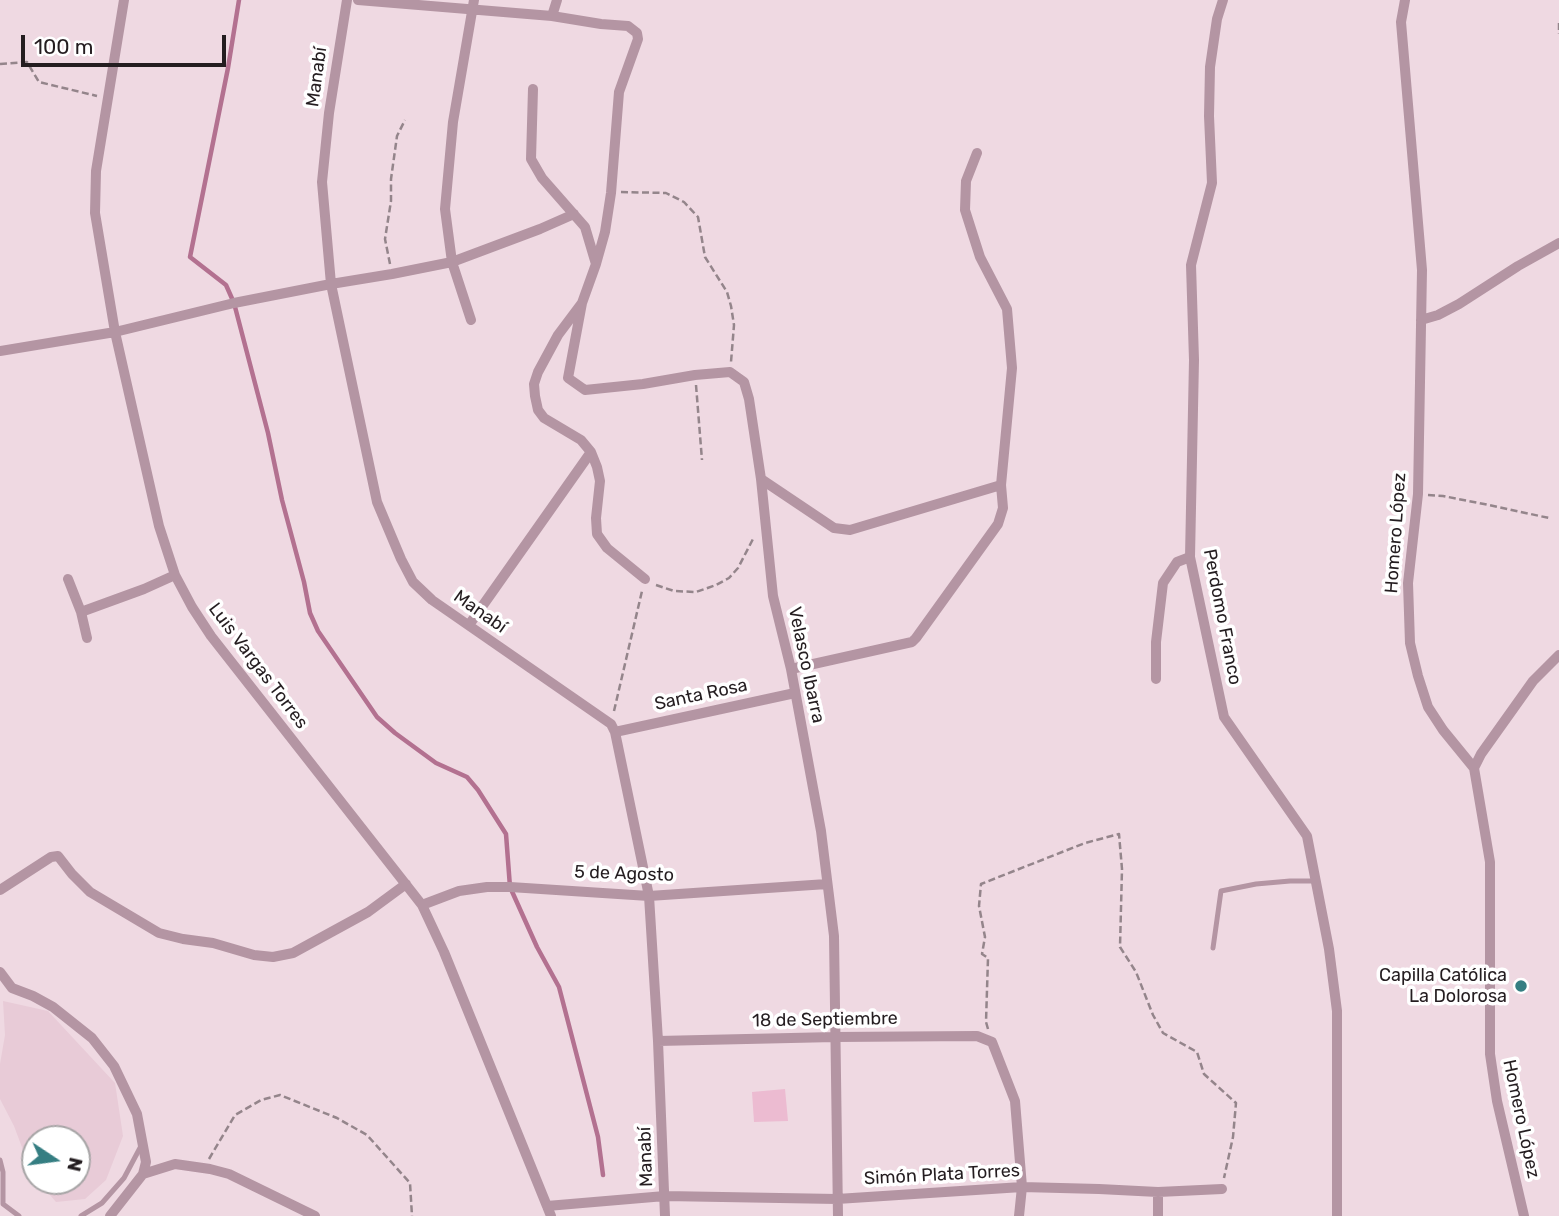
<!DOCTYPE html>
<meta charset="utf-8">
<style>
body{margin:0}
#map{position:relative;width:1559px;height:1216px;overflow:hidden;background:#efd9e2;font-family:Rubik,sans-serif}
canvas{display:block}
.north{position:absolute;left:21px;top:1125px;width:70px;height:70px;box-sizing:border-box;background:#fff;border:2px solid #a7a5a6;border-radius:50%;rotate:103deg;font-size:19px;font-weight:700;line-height:28px;text-align:center;color:#241d20}
.north::after{content:'';display:block;margin:auto;width:24px;height:32px;background:#357e82;clip-path:polygon(50% 0,100% 100%,50% 72%,0 100%)}
.scale{position:absolute;left:21px;top:35px;width:205px;height:32px;box-sizing:border-box;border:4px solid #241d20;border-top:0;padding-left:9px;font-size:21px;line-height:24px;white-space:nowrap;color:#241d20;-webkit-text-stroke:5px #fff;paint-order:stroke}
</style>
<div id="map">
<canvas width="1559" height="1216"></canvas>
<div class="north">N</div>
<div class="scale">100 m</div>
</div>
<script>
const ctx = document.querySelector('canvas').getContext('2d');
ctx.lineJoin = 'round';
function paint(path, color) { ctx.fillStyle = color; ctx.fill(path, 'evenodd'); }
const poly = rows => new Path2D(rows.map(r => 'M' + r).join(''));
function strokePath(path, color, width, dash) { ctx.strokeStyle = color; ctx.lineWidth = width; ctx.lineCap = dash ? 'butt' : 'round'; ctx.setLineDash(dash || []); ctx.stroke(path); }
function drawText(font, color, halo, rows, align = 'center') {
  ctx.font = font + ' Rubik,sans-serif'; ctx.lineWidth = 7; ctx.setLineDash([]); ctx.textBaseline = 'middle'; ctx.strokeStyle = halo; ctx.fillStyle = color; for (const [text, x, y, turn = 0] of rows) {
    ctx.save(); ctx.translate(x, y); ctx.rotate((+turn || 0) * Math.PI / 180); ctx.textAlign = isNaN(turn) ? turn : align; if (halo) ctx.strokeText(text, 0, 0); ctx.fillText(text, 0, 0); ctx.restore();
  }
}
const built = poly([
 [3,1001,48,1011,115,1083,123,1136,106,1180,85,1199,56,1202,38,1181,77,1181,77,1139,35,1139,35,1178,32,1174,14,1126,0,1099,0,1064,5,1035]
]);
const green = poly([
 [785,1089,788,1121,754,1122,752,1092]
]);
const stream = poly([
 [239,0,228,68,190,257,226,285,234,303,268,433,282,500,304,582,310,613,318,631,377,717,395,733,436,763,467,777,478,790,506,834,510,887,537,947,559,987,598,1137,603,1175]
]);
const path = poly([
 [1559,23,1559,34],
 [0,64,27,62,39,82,97,96],
 [621,192,666,193,684,202,698,217,705,257,727,292,731,306,734,325,731,362],
 [390,264,385,239,391,201,391,179,397,136,405,120],
 [696,385,702,460],
 [1428,495,1443,496,1484,504,1549,518],
 [656,585,674,591,696,592,716,585,729,578,738,568,754,537],
 [614,711,642,591],
 [988,1029,986,1022,988,958,982,954,985,937,979,906,981,884,1085,843,1119,834,1122,869,1120,947,1136,972,1153,1015,1163,1033,1197,1052,1204,1074,1236,1103,1233,1137,1224,1178],
 [209,1159,235,1115,261,1100,280,1095,337,1118,367,1135,410,1183,412,1216]
]);
const lane = poly([
 [1213,948,1221,891,1256,884,1290,881,1315,881],
 [0,1160,3,1172,3,1204,19,1216],
 [81,1216,102,1203,124,1178,141,1146]
]);
const street = poly([
 [124,0,96,171,95,213,115,332,159,526,175,575,192,607,211,636,422,905,444,952,551,1216],
 [347,0,329,113,322,182,331,284,377,502,401,559,413,582,432,600,611,724,615,732,649,896,658,1041,665,1216],
 [358,0,552,16,557,0],
 [1223,0,1217,19,1210,67,1209,116,1212,183,1191,265,1194,360,1190,557,1224,717,1307,836,1329,949,1337,1011,1337,1216],
 [1405,0,1401,22,1422,270,1418,494,1408,583,1410,643,1418,676,1428,707,1443,730,1474,768,1490,862,1490,1054,1497,1101,1524,1216],
 [552,16,601,24,628,26,637,33,638,39,619,92,611,193,605,232,596,264,582,303,558,335,538,372,534,384,535,396,538,410,544,418,581,440,591,452,597,467,600,481,596,518,597,534,607,548,645,579],
 [533,89,531,159,542,178,585,227,596,264],
 [582,303,568,378,585,390,643,384,695,375,730,372,744,382,749,399,761,479,773,596,791,669,821,831,834,936,838,1216],
 [471,320,452,262,445,209,453,122,474,0],
 [1421,320,1438,315,1459,304,1518,266,1559,243],
 [0,351,115,332,234,303,331,284,392,274,452,262,540,229,574,214],
 [761,479,834,528,850,530,1001,485],
 [68,579,81,612,87,638],
 [81,612,144,589,175,575],
 [469,625,591,452],
 [791,669,912,642,916,638,998,524,1003,508,1001,485,1012,368,1007,309,980,257,965,210,966,181,977,153],
 [1156,679,1156,642,1163,583,1177,562,1190,557],
 [615,732,795,693],
 [1474,768,1481,754,1533,681,1559,655],
 [0,890,51,857,58,856,72,874,90,892,159,933,183,939,213,943,254,955,273,957,293,953,368,912,406,884],
 [422,905,459,891,487,887,510,887,649,896,827,884],
 [0,972,12,988,33,996,53,1007,92,1038,114,1066,137,1114,146,1162,143,1174,110,1216],
 [658,1041,835,1037,977,1036,992,1042,1015,1101,1022,1187,1019,1216],
 [143,1174,175,1164,210,1169,229,1174,315,1216],
 [1158,1192,1158,1216],
 [547,1206,665,1196,837,1199,1022,1187,1099,1189,1158,1192,1222,1189]
]);
const markers = [
 [1521,986,7,"#357e82"]
];
const streetNames = [
 ["Manabí",317,77,-82],
 ["Homero López",1396,533,-86],
 ["Manabí",480,612,35],
 ["Perdomo Franco",1222,617,79],
 ["Velasco Ibarra",806,665,78],
 ["Luis Vargas Torres",258,666,53],
 ["Santa Rosa",701,695,-12],
 ["5 de Agosto",624,874,2],
 ["18 de Septiembre",825,1020,-1],
 ["Homero López",1521,1119,78],
 ["Manabí",646,1157,-92],
 ["Simón Plata Torres",942,1175,-3]
];
const poiNames = [
 ["Capilla Católica",1507,976],
 ["La Dolorosa",1507,997]
];
paint(built, '#e8cbd7');
paint(green, '#ecbbd1');
strokePath(stream, '#b37190', 4.5);
strokePath(path, '#94858b', 2.5, [7, 3.5]);
strokePath(lane, '#b495a3', 5);
strokePath(street, '#b495a3', 10);
for (const [x, y, r, color] of markers) { const dot = new Path2D(); dot.arc(x, y, r, 0, 2 * Math.PI); ctx.fillStyle = color; ctx.fill(dot); strokePath(dot, '#fff', 2.5); }
drawText('18px', '#241d20', '#fff', streetNames);
drawText('18px', '#241d20', '#fff', poiNames, 'right');
</script>
